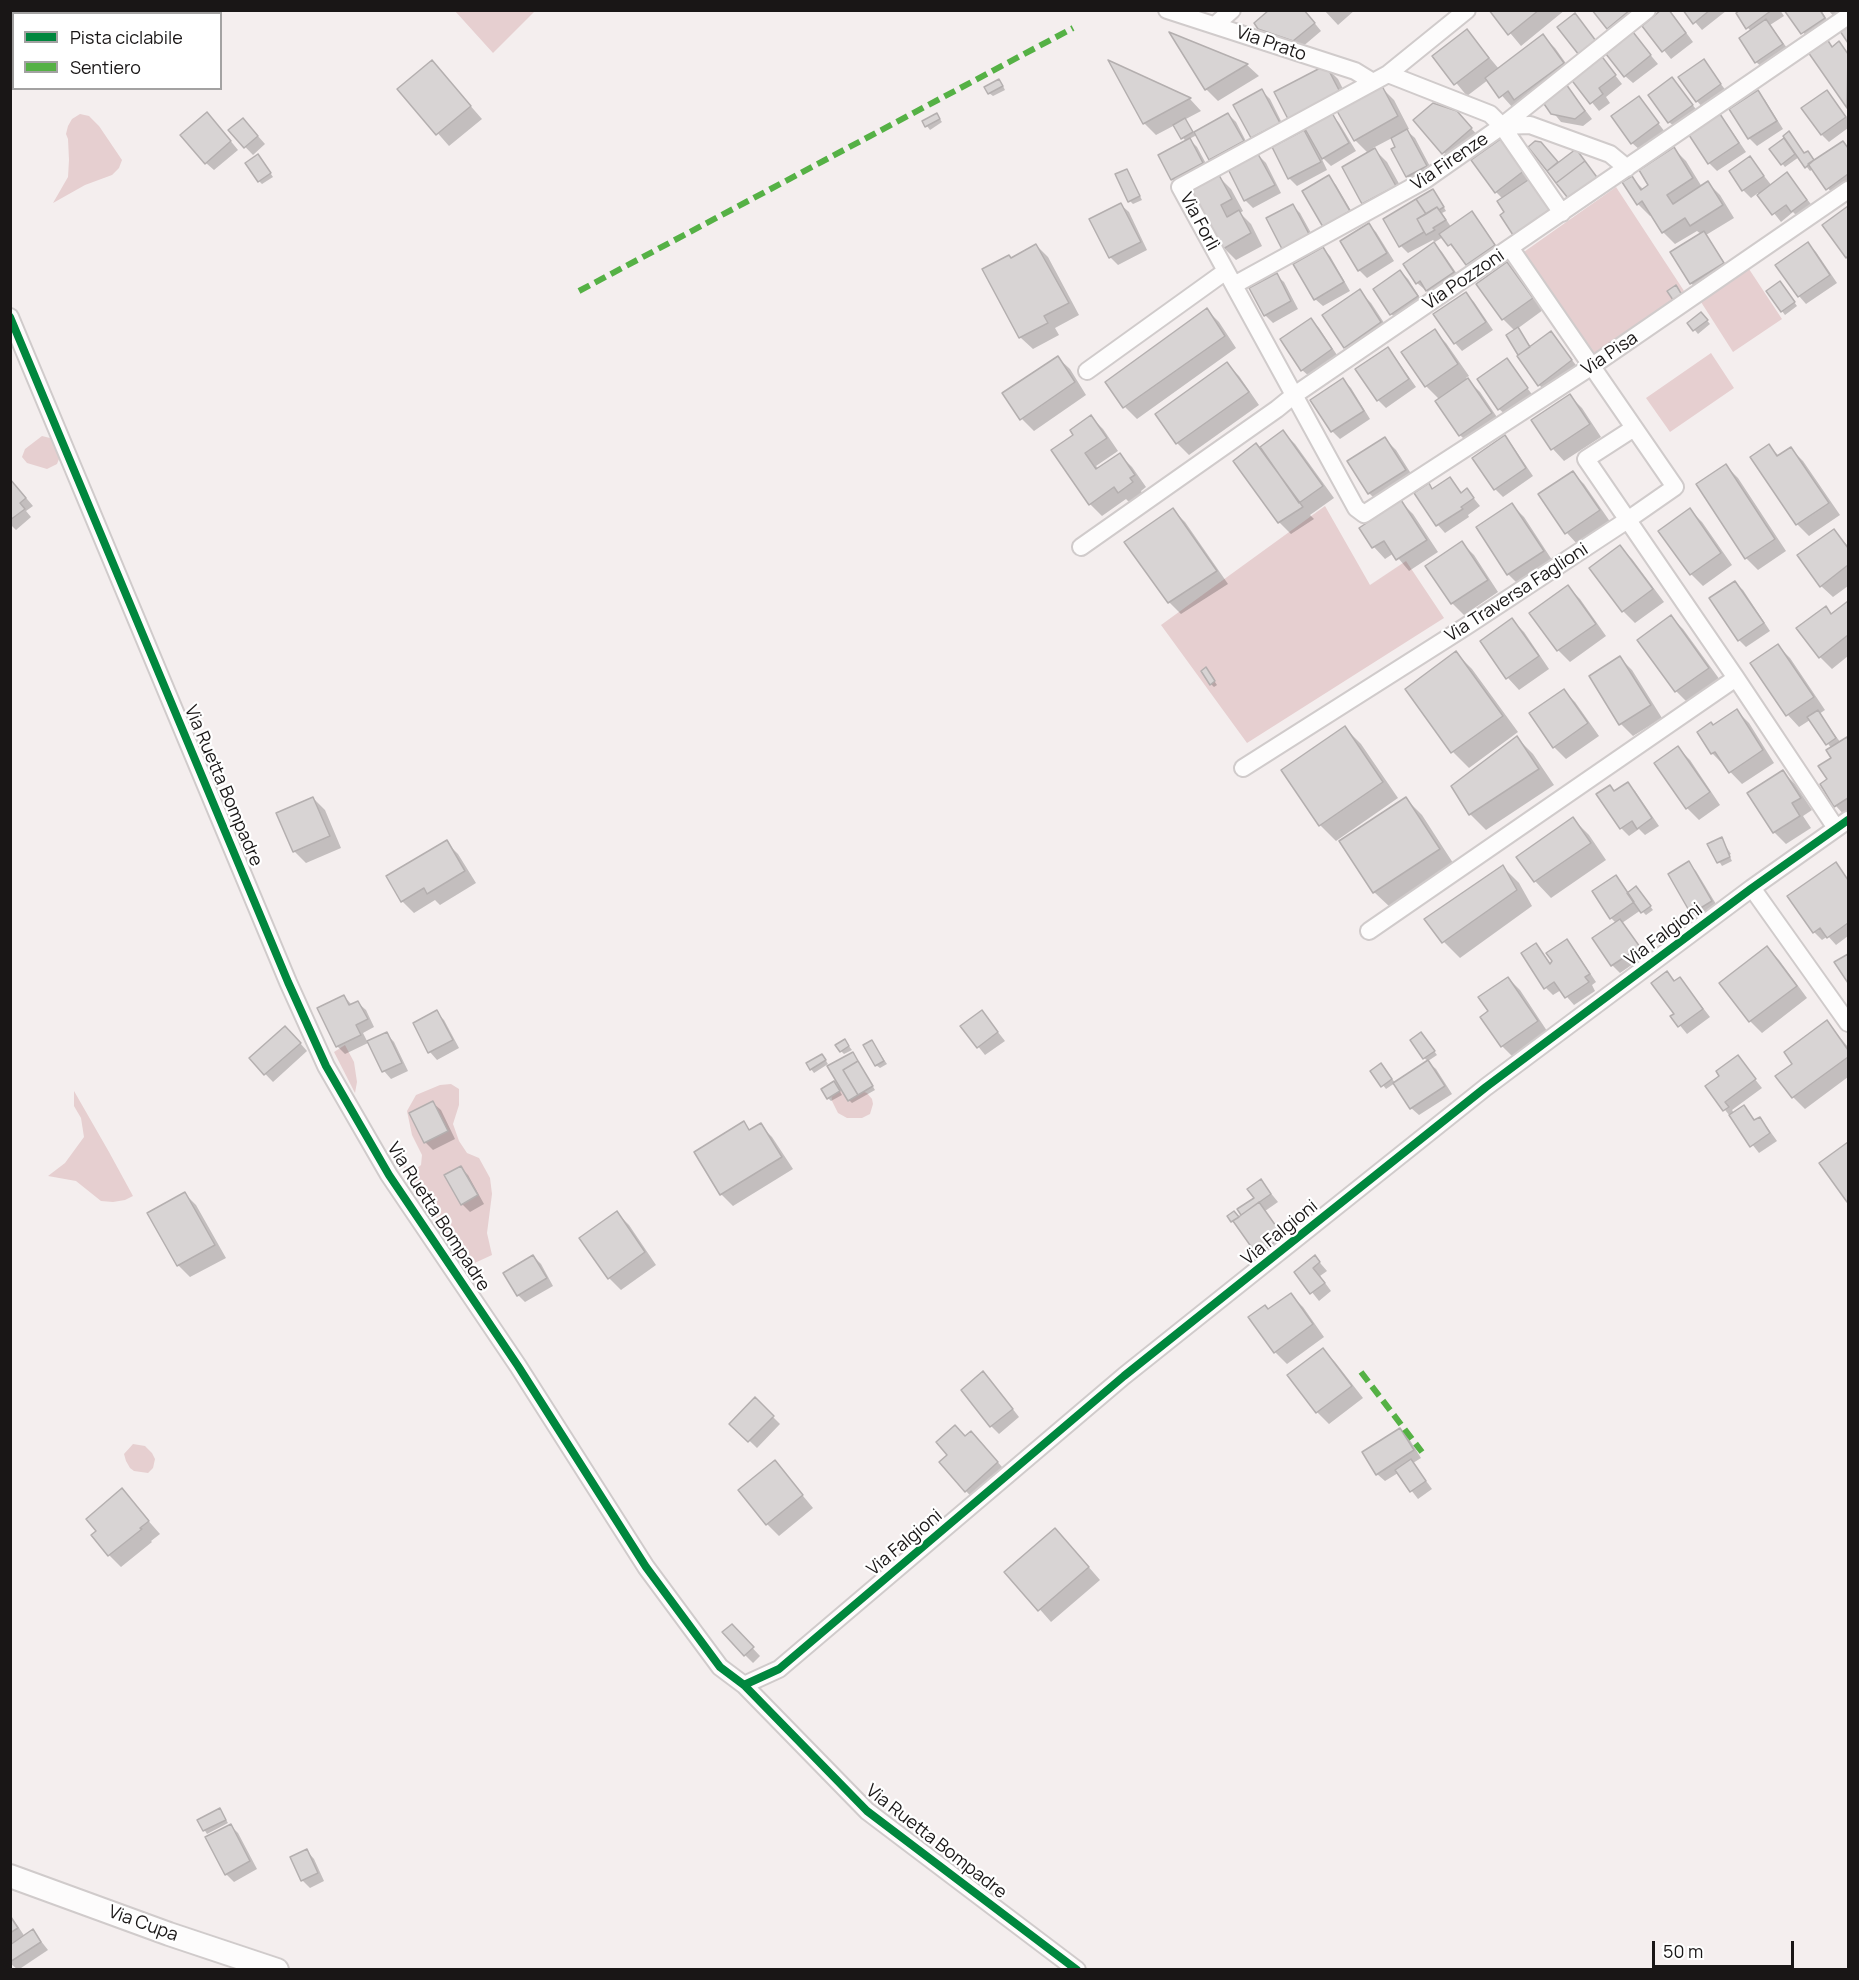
<!DOCTYPE html>
<meta charset="utf-8">
<style>
body{margin:0}
#map{position:relative;width:1859px;height:1980px;overflow:hidden;background:#f4eeee;font-family:Manrope,sans-serif}
canvas{display:block}
.frame{position:absolute;inset:0;border:12px solid #191616;pointer-events:none}
.legend{position:absolute;left:12px;top:12px;width:210px;height:78px;box-sizing:border-box;background:#fff;border:2px solid #a3a2a2;margin:0;padding:8px 10px;list-style:none;font-size:18px;color:#191616}
.legend li{display:flex;align-items:center;gap:12px;height:30px}
.legend b{width:30px;border:2px solid #a3a2a2}
.scale{position:absolute;left:1652px;top:1941px;width:142px;height:27px;box-sizing:border-box;border:3px solid #191616;border-top:0;padding-left:8px;font-size:18px;line-height:21px;white-space:nowrap;color:#191616;-webkit-text-stroke:4px #fff;paint-order:stroke}
</style>
<div id="map">
<canvas width="1859" height="1980"></canvas>
<div class="frame"></div>
<ul class="legend">
<li><b style="height:8px;background:#00873e"></b>Pista ciclabile</li>
<li><b style="height:8px;background:#55b145"></b>Sentiero</li>
</ul>
<div class="scale">50 m</div>
</div>
<script>
const ctx = document.querySelector('canvas').getContext('2d');
ctx.lineJoin = 'round';
function paint(path, color) { ctx.fillStyle = color; ctx.fill(path, 'evenodd'); }
const poly = rows => new Path2D(rows.map(r => 'M' + r).join(''));
function strokePath(path, color, width, dash) { ctx.strokeStyle = color; ctx.lineWidth = width; ctx.lineCap = dash ? 'butt' : 'round'; ctx.setLineDash(dash || []); ctx.stroke(path); }
function drawText(font, color, halo, rows, align = 'center') {
  ctx.font = font + ' Manrope,sans-serif'; ctx.lineWidth = 4.5; ctx.setLineDash([]); ctx.textBaseline = 'middle'; ctx.strokeStyle = halo; ctx.fillStyle = color; for (const [text, x, y, turn = 0] of rows) {
    ctx.save(); ctx.translate(x, y); ctx.rotate((+turn || 0) * Math.PI / 180); ctx.textAlign = isNaN(turn) ? turn : align; if (halo) ctx.strokeText(text, 0, 0); ctx.fillText(text, 0, 0); ctx.restore();
  }
}
const green = poly([
 [455,11,535,11,493,53],
 [80,114,89,116,99,126,122,160,119,168,112,175,85,185,53,203,68,177,69,160,68,139,66,134,68,126,72,119],
 [1616,187,1688,297,1596,361,1521,254],
 [1749,269,1782,319,1733,352,1701,302],
 [1711,353,1734,388,1670,432,1646,398],
 [42,436,50,438,57,444,61,454,57,464,47,469,27,463,22,457,25,449],
 [1325,506,1370,585,1406,561,1444,618,1247,743,1161,625],
 [345,1045,354,1062,357,1082,355,1093,334,1052],
 [840,1083,867,1093,872,1099,873,1104,870,1114,862,1118,847,1118,838,1113,832,1101,831,1094],
 [451,1084,459,1089,459,1105,453,1124,459,1141,467,1153,479,1158,490,1178,492,1194,487,1233,492,1255,468,1266,395,1154,408,1169,416,1169,421,1165,422,1155,412,1135,407,1111,416,1095,440,1085],
 [74,1091,109,1152,133,1196,125,1200,113,1202,101,1201,76,1181,48,1176,65,1163,84,1137,81,1118,74,1106],
 [133,1444,145,1446,152,1453,155,1459,153,1468,148,1473,134,1471,130,1468,126,1461,124,1454]
]);
const shadow = poly([
 [1304,10,1321,31,1301,48,1268,36,1260,28],
 [1324,10,1355,10,1338,25],
 [1491,10,1565,10,1521,46],
 [1594,10,1648,10,1615,36],
 [1685,10,1725,10,1726,11,1702,30],
 [1742,10,1780,10,1784,16,1770,25,1790,52,1764,69,1756,62,1751,31,1748,28],
 [1786,10,1821,10,1831,26,1810,41],
 [1828,10,1848,10,1838,21],
 [1674,16,1693,42,1671,59,1644,26],
 [1467,31,1499,69,1543,36,1555,48,1575,76,1600,56,1622,84,1606,97,1610,103,1599,111,1572,78,1564,84,1573,94,1592,119,1583,126,1561,122,1543,100,1513,108,1488,80,1467,96,1434,56],
 [1633,34,1658,64,1633,83,1625,76],
 [1173,35,1247,65,1259,76,1218,101,1206,89],
 [10,39,14,44,14,72,10,74],
 [1827,41,1833,47,1839,43,1848,53,1848,107,1810,52],
 [1703,61,1727,92,1704,109,1697,101],
 [432,62,482,119,449,146,399,89],
 [1112,63,1190,99,1201,111,1184,120,1194,133,1228,114,1236,122,1250,149,1218,167,1210,159,1197,135,1189,139,1197,147,1210,171,1180,187,1172,179,1186,142,1175,125,1156,135,1144,123],
 [1326,67,1338,79,1351,105,1382,88,1394,100,1409,129,1406,130,1415,138,1434,174,1415,184,1407,176,1393,150,1398,147,1392,138,1373,148,1387,162,1407,198,1375,215,1364,204,1344,167,1368,153,1355,140,1339,110,1331,114,1339,123,1356,151,1331,166,1320,155,1327,170,1297,186,1290,179,1274,148,1304,132,1312,139,1306,128],
 [1672,79,1699,113,1677,129,1669,122],
 [1002,84,1005,90,993,96,989,93],
 [1262,91,1270,99,1286,131,1260,145,1252,137],
 [1757,92,1765,100,1783,129,1757,146,1749,138,1731,109],
 [1827,92,1848,119,1848,128,1829,142,1822,135],
 [1639,98,1665,132,1640,150,1632,143],
 [1456,112,1483,141,1455,165,1415,120],
 [937,115,942,122,930,130,924,122],
 [1720,116,1727,124,1746,152,1717,171,1709,163,1691,135],
 [215,122,238,150,214,170,206,163],
 [250,127,265,144,253,155,230,131],
 [1786,138,1815,162,1843,142,1848,148,1848,187,1835,197,1813,169,1810,171,1799,157,1785,167,1771,150],
 [1501,140,1563,221,1527,246,1515,234,1503,199,1496,192],
 [1674,149,1686,161,1702,187,1708,183,1720,195,1734,218,1706,235,1730,271,1698,291,1691,283,1701,234,1697,231,1675,244,1663,232,1652,214,1650,216,1638,204,1632,178,1644,190,1650,185],
 [1258,155,1266,163,1281,193,1253,208,1245,200],
 [1750,158,1772,186,1787,174,1814,208,1800,219,1793,212,1781,222,1758,193,1751,198,1743,190],
 [261,159,273,177,262,184,259,181],
 [1127,171,1142,200,1133,204,1130,201],
 [1219,177,1231,189,1243,211,1240,213,1251,224,1262,246,1236,260,1224,248],
 [1329,177,1336,185,1356,219,1325,226],
 [1436,194,1446,211,1442,213,1451,227,1472,213,1479,221,1502,254,1475,272,1443,237,1435,242,1433,240,1408,253,1401,246,1385,219],
 [1121,205,1129,212,1147,250,1118,265,1110,257],
 [1293,206,1300,213,1316,242,1291,255,1283,248],
 [1848,208,1848,258,1825,225],
 [1369,225,1376,232,1394,261,1367,278,1359,270],
 [1434,244,1442,252,1461,280,1435,298,1417,283],
 [1808,244,1816,252,1837,283,1806,304,1799,296],
 [1036,245,1048,257,1079,315,1055,328,1059,335,1033,349,1021,338,984,270,1011,259],
 [1323,249,1330,256,1350,291,1323,306,1315,299],
 [1507,264,1519,276,1543,310,1517,329,1531,348,1551,333,1579,369,1547,392,1539,385,1520,354,1515,331,1503,319],
 [1400,271,1408,279,1424,304,1399,321,1391,314],
 [1276,275,1284,282,1298,309,1273,323,1265,315],
 [1783,286,1797,306,1785,315,1782,311],
 [1359,291,1371,303,1392,335,1357,359,1345,347],
 [1466,294,1474,302,1493,330,1462,351,1455,343],
 [1207,310,1219,322,1236,348,1137,419,1125,407,1107,383],
 [1704,317,1710,324,1698,334,1689,323],
 [1311,320,1319,328,1339,358,1310,377,1302,370],
 [1434,331,1446,343,1469,376,1466,378,1480,392,1503,426,1472,447,1460,435,1439,399,1426,386],
 [1387,349,1395,357,1416,387,1386,408,1378,400],
 [1058,358,1070,369,1086,395,1034,431,1022,419],
 [1506,360,1534,397,1507,416,1499,409],
 [1227,364,1239,376,1259,405,1189,455,1177,443],
 [1343,380,1351,388,1370,419,1340,439,1332,431],
 [1570,396,1582,408,1601,437,1564,461,1553,449,1533,421],
 [1091,417,1103,429,1118,451,1096,466,1099,469,1120,455,1132,467,1146,487,1141,491,1143,495,1131,504,1126,499,1102,516,1090,504,1075,435],
 [1283,432,1295,444,1334,498,1310,515,1314,519,1291,534,1279,522,1235,461,1260,449],
 [1504,437,1512,445,1533,476,1503,497,1495,489],
 [1385,439,1396,450,1417,483,1381,505,1369,493,1349,461],
 [1769,446,1779,456,1791,449,1803,461,1840,515,1809,536,1797,524,1752,458],
 [1726,466,1738,478,1786,551,1758,570,1746,558],
 [1573,473,1584,484,1611,523,1578,545,1567,533],
 [10,479,33,506,26,511,31,517,16,530,10,524],
 [1450,479,1462,493,1467,490,1480,506,1468,515,1469,517,1445,533,1438,525,1416,493,1429,485,1433,490],
 [1401,502,1413,514,1438,552,1409,571,1394,553,1385,559,1374,547],
 [1512,505,1524,517,1554,563,1520,586,1508,574],
 [1173,510,1185,522,1228,584,1181,614,1169,602,1126,543],
 [1690,510,1702,522,1732,565,1703,586,1691,574],
 [1834,531,1848,546,1848,586,1833,597,1821,586],
 [1462,543,1474,555,1498,592,1464,615,1452,603],
 [1620,547,1632,559,1664,602,1635,623,1623,611],
 [1735,583,1743,590,1770,631,1746,647,1739,640],
 [1568,587,1580,599,1606,636,1570,662,1558,650,1531,613],
 [1848,602,1848,656,1832,669,1820,657,1825,608,1832,615],
 [1671,617,1683,629,1720,680,1688,703,1676,691],
 [1512,620,1524,632,1549,669,1519,690,1508,678,1482,641],
 [1778,646,1790,658,1825,710,1819,714,1841,743,1847,739,1848,741,1847,818,1836,806,1822,785,1829,780,1833,758,1832,749,1810,720,1799,727,1788,715,1753,663],
 [1456,653,1472,669,1518,732,1469,768,1453,752,1407,689],
 [1620,658,1632,670,1662,718,1633,736,1621,724,1591,677],
 [1206,669,1217,685,1214,687,1211,684],
 [1563,690,1575,702,1599,736,1566,759,1554,747],
 [1737,711,1749,723,1774,763,1742,784,1712,753,1699,732,1713,726],
 [1345,728,1361,744,1398,798,1336,841,1320,825],
 [1517,738,1533,754,1554,785,1486,830,1470,814],
 [1678,748,1690,760,1720,805,1699,820,1687,808],
 [1783,772,1795,784,1812,810,1803,816,1811,828,1786,844,1774,832],
 [1628,784,1635,791,1659,826,1645,835,1639,829,1629,836,1621,828,1610,787,1616,792],
 [313,798,325,810,341,848,306,863,294,851],
 [1406,799,1422,815,1455,866,1391,908,1374,892,1341,842],
 [1573,819,1589,835,1606,860,1551,898,1535,881],
 [1721,839,1731,854,1729,855,1732,861,1722,866,1709,845],
 [446,842,458,854,476,883,440,905,435,900,414,913,402,901],
 [1688,863,1696,871,1719,909,1700,920,1692,913],
 [1835,864,1848,879,1848,936,1836,945,1828,936,1822,940,1814,932,1789,896],
 [1503,867,1519,883,1532,906,1460,958,1444,942,1426,920],
 [1615,877,1629,893,1639,892,1653,910,1646,915,1641,910,1622,923,1646,955,1620,973,1613,966,1594,938,1616,923,1611,918],
 [1567,941,1574,949,1596,982,1592,985,1595,991,1574,1005,1561,990,1553,995,1546,988,1523,953,1536,945,1551,964],
 [1767,948,1779,960,1807,998,1762,1033,1750,1021],
 [1667,973,1676,982,1680,979,1687,987,1710,1017,1687,1034,1673,1017,1676,1014],
 [1508,978,1520,990,1549,1034,1514,1058,1502,1046,1490,1011],
 [344,996,351,1004,358,1003,366,1010,374,1027,363,1033,368,1043,345,1054,337,1046],
 [436,1012,444,1020,459,1048,437,1060,430,1052,415,1024],
 [982,1012,1005,1041,985,1055,962,1026],
 [1827,1022,1848,1047,1848,1077,1805,1109,1793,1097,1777,1076,1794,1064],
 [387,1034,394,1042,408,1071,391,1079,384,1071,369,1042],
 [293,1035,307,1051,273,1082,251,1059],
 [1424,1037,1437,1055,1428,1061,1424,1058],
 [845,1041,852,1050,844,1054,841,1051],
 [872,1042,887,1064,880,1068,876,1065],
 [853,1053,875,1090,852,1103,849,1100],
 [1737,1057,1762,1088,1732,1110,1734,1113,1744,1107,1756,1121,1759,1119,1767,1127,1777,1141,1759,1153,1707,1087,1721,1076],
 [825,1059,828,1064,814,1073,811,1069],
 [1428,1062,1436,1069,1452,1094,1419,1115,1411,1108],
 [1385,1068,1395,1083,1386,1089,1372,1071],
 [837,1086,842,1095,831,1101,828,1098],
 [433,1103,441,1110,455,1139,433,1150,425,1142],
 [744,1123,751,1131,760,1125,772,1137,793,1169,733,1206,721,1194],
 [1848,1144,1848,1202,1821,1163],
 [461,1168,468,1175,484,1204,470,1212,462,1204],
 [1261,1181,1278,1202,1265,1211,1290,1244,1266,1262,1229,1217,1239,1218,1243,1215,1239,1210,1256,1198],
 [184,1193,196,1205,226,1258,190,1277,178,1265],
 [617,1213,629,1225,656,1265,621,1290,609,1278],
 [533,1256,541,1264,553,1286,525,1302,518,1295],
 [1315,1257,1327,1271,1320,1276,1331,1291,1319,1301,1296,1272],
 [1291,1295,1303,1307,1324,1337,1287,1364,1275,1352,1268,1311],
 [1323,1350,1335,1362,1363,1398,1329,1424,1317,1412,1289,1375],
 [991,1381,1019,1417,999,1434,991,1426],
 [755,1399,780,1424,757,1448,731,1423],
 [1400,1430,1408,1437,1421,1458,1413,1463,1432,1489,1418,1499,1398,1473,1385,1481,1377,1474],
 [982,1444,1009,1475,977,1503,966,1491],
 [775,1462,813,1508,779,1536,767,1524],
 [122,1491,160,1534,151,1541,152,1542,121,1567,109,1555,98,1531],
 [1067,1542,1100,1580,1051,1622,1007,1572],
 [732,1626,760,1656,753,1663,745,1655],
 [220,1810,228,1823,207,1834,199,1821],
 [231,1826,238,1833,257,1869,234,1882,226,1874],
 [307,1851,314,1859,324,1881,310,1888,302,1880],
 [10,1914,25,1937,33,1931,48,1950,18,1970,10,1963]
]);
const building = poly([
 [1269,10,1304,10,1315,23,1293,41,1258,29,1254,23,1269,10],
 [1489,10,1539,10,1508,35,1489,10],
 [1592,10,1630,10,1607,29,1592,10],
 [1661,10,1669,10,1686,33,1662,52,1642,26,1661,10],
 [1683,10,1710,10,1693,24,1683,10],
 [1740,10,1772,10,1746,29,1736,13,1740,10],
 [1784,10,1820,10,1825,18,1801,34,1784,10],
 [1575,13,1596,41,1579,55,1557,27,1575,13],
 [1766,19,1783,44,1755,63,1739,38,1766,19],
 [1848,26,1848,43,1840,31,1848,26],
 [1467,29,1489,58,1454,85,1432,56,1467,29],
 [1169,32,1248,64,1205,90,1169,32],
 [1633,32,1651,55,1624,77,1606,54,1633,32],
 [1543,34,1564,63,1514,100,1508,91,1499,98,1485,78,1543,34],
 [1827,39,1832,47,1839,41,1848,54,1847,108,1808,52,1827,39],
 [1600,54,1616,75,1599,88,1603,94,1590,104,1570,78,1600,54],
 [1704,59,1721,84,1696,102,1678,77,1704,59],
 [432,60,471,106,436,135,397,89,432,60],
 [1108,60,1191,98,1143,124,1108,60],
 [1326,65,1340,92,1288,119,1274,92,1326,65],
 [1672,77,1693,105,1668,123,1648,95,1672,77],
 [999,79,1003,86,988,94,984,87,999,79],
 [1566,84,1585,111,1575,119,1551,114,1542,101,1566,84],
 [1382,86,1398,116,1354,141,1337,111,1382,86],
 [1262,89,1280,123,1251,138,1233,105,1262,89],
 [1758,90,1777,121,1748,139,1729,109,1758,90],
 [1827,90,1846,117,1821,135,1801,108,1827,90],
 [1639,96,1659,123,1631,144,1611,116,1639,96],
 [1433,103,1457,111,1472,128,1442,154,1413,120,1433,103],
 [207,112,231,141,205,164,180,135,207,112],
 [937,113,940,119,925,127,922,121,937,113],
 [1228,113,1244,141,1209,160,1194,132,1228,113],
 [1332,113,1349,143,1322,159,1305,129,1332,113],
 [1720,114,1739,143,1708,164,1689,135,1720,114],
 [243,118,258,136,244,148,228,130,243,118],
 [1185,118,1193,132,1181,139,1173,125,1185,118],
 [1407,129,1427,166,1406,177,1391,149,1395,147,1391,138,1407,129],
 [1304,130,1321,162,1288,179,1272,147,1304,130],
 [1789,131,1804,153,1808,151,1814,160,1805,168,1783,136,1789,131],
 [1190,138,1203,163,1171,180,1158,155,1190,138],
 [1502,138,1525,170,1495,193,1471,160,1502,138],
 [1784,138,1795,154,1781,165,1769,149,1784,138],
 [1535,141,1541,142,1558,162,1547,171,1528,147,1535,141],
 [1843,141,1848,148,1848,174,1826,190,1808,164,1843,141],
 [1674,147,1693,178,1667,195,1673,204,1708,181,1723,205,1690,226,1685,218,1662,233,1642,201,1637,205,1622,182,1632,176,1641,190,1648,185,1639,170,1674,147],
 [1375,148,1396,186,1362,204,1342,167,1375,148],
 [1576,149,1585,161,1556,183,1547,171,1576,149],
 [258,154,271,173,258,182,245,163,258,154],
 [1258,154,1275,185,1244,201,1228,169,1258,154],
 [1750,156,1764,176,1742,191,1729,171,1750,156],
 [1585,161,1599,180,1571,202,1556,183,1585,161],
 [1127,169,1140,196,1128,202,1115,174,1127,169],
 [1787,172,1807,200,1791,212,1786,205,1772,215,1757,195,1787,172],
 [1219,175,1232,199,1221,205,1227,217,1239,210,1251,233,1223,249,1191,190,1219,175],
 [1329,175,1350,211,1323,227,1302,191,1329,175],
 [1531,178,1552,208,1513,235,1500,215,1504,212,1497,201,1531,178],
 [1433,189,1444,207,1439,210,1437,207,1426,214,1416,199,1433,189],
 [1416,199,1426,214,1417,219,1424,232,1399,247,1383,219,1416,199],
 [1121,203,1141,242,1109,258,1089,219,1121,203],
 [1293,204,1309,234,1282,249,1266,218,1293,204],
 [1848,206,1848,256,1846,258,1822,225,1848,206],
 [1437,207,1446,220,1433,228,1435,230,1426,235,1417,219,1437,207],
 [1472,211,1495,245,1466,265,1451,244,1448,246,1439,234,1472,211],
 [1369,223,1387,253,1358,271,1340,241,1369,223],
 [1704,231,1724,263,1690,284,1670,252,1704,231],
 [1434,242,1454,272,1426,291,1420,281,1416,284,1403,264,1434,242],
 [1808,242,1830,275,1798,297,1775,265,1808,242],
 [1036,244,1069,303,1044,316,1048,323,1019,338,982,269,1009,255,1011,258,1036,244],
 [1323,247,1344,282,1314,300,1293,264,1323,247],
 [1507,262,1533,298,1502,320,1476,284,1507,262],
 [1400,270,1418,296,1390,315,1373,289,1400,270],
 [1277,273,1291,301,1264,316,1249,288,1277,273],
 [1780,281,1795,302,1781,312,1766,291,1780,281],
 [1676,285,1682,295,1673,300,1667,291,1676,285],
 [1360,289,1381,322,1344,348,1322,315,1360,289],
 [1466,292,1486,322,1454,344,1433,314,1466,292],
 [1207,308,1225,336,1123,408,1105,382,1207,308],
 [1701,312,1708,320,1693,331,1687,323,1701,312],
 [1311,318,1332,349,1301,371,1280,339,1311,318],
 [1518,327,1530,347,1518,355,1506,335,1518,327],
 [1435,329,1458,364,1425,387,1401,352,1435,329],
 [1551,331,1572,360,1538,386,1517,356,1551,331],
 [1388,347,1409,379,1377,401,1355,369,1388,347],
 [1058,356,1075,382,1020,420,1002,393,1058,356],
 [1507,358,1528,388,1498,410,1477,379,1507,358],
 [1227,362,1249,392,1176,444,1155,414,1227,362],
 [1343,378,1364,411,1331,432,1310,400,1343,378],
 [1468,378,1492,413,1459,436,1435,401,1468,378],
 [1570,394,1590,424,1551,450,1531,420,1570,394],
 [1091,415,1107,438,1085,453,1096,469,1120,453,1135,475,1130,478,1133,482,1118,493,1114,487,1089,505,1051,450,1073,435,1070,430,1091,415],
 [1283,430,1323,486,1299,503,1260,447,1283,430],
 [1505,435,1526,468,1494,490,1472,458,1505,435],
 [1385,437,1406,470,1368,494,1347,461,1385,437],
 [1256,443,1303,507,1278,523,1233,461,1256,443],
 [1769,444,1777,456,1791,447,1829,503,1796,525,1750,457,1769,444],
 [1726,464,1775,539,1745,559,1696,484,1726,464],
 [1573,471,1600,510,1565,534,1538,494,1573,471],
 [1450,477,1461,493,1467,488,1474,498,1461,507,1463,509,1436,526,1414,493,1429,483,1432,489,1450,477],
 [10,479,26,498,20,503,25,509,10,520,10,479],
 [1401,500,1427,540,1396,560,1384,541,1372,548,1359,528,1401,500],
 [1512,503,1544,551,1507,575,1476,527,1512,503],
 [1173,508,1217,571,1168,603,1124,542,1173,508],
 [1690,508,1721,553,1690,575,1658,531,1690,508],
 [1834,529,1848,548,1848,565,1820,587,1797,555,1834,529],
 [1462,541,1488,580,1451,604,1425,566,1462,541],
 [1620,545,1653,589,1622,612,1589,568,1620,545],
 [1735,581,1764,623,1738,641,1709,598,1735,581],
 [1568,585,1596,624,1557,651,1529,613,1568,585],
 [1848,601,1848,635,1819,658,1796,628,1826,606,1831,614,1848,601],
 [1671,615,1709,668,1675,692,1637,640,1671,615],
 [1512,618,1539,656,1506,679,1480,641,1512,618],
 [1778,644,1814,697,1786,716,1750,663,1778,644],
 [1456,651,1503,716,1451,753,1405,689,1456,651],
 [1620,656,1651,705,1619,725,1589,676,1620,656],
 [1206,667,1215,681,1210,685,1201,671,1206,667],
 [1564,689,1588,723,1553,748,1529,713,1564,689],
 [1737,709,1763,750,1729,773,1715,752,1711,754,1697,732,1711,722,1713,725,1737,709],
 [1818,710,1836,738,1826,745,1807,717,1818,710],
 [1345,726,1383,782,1319,826,1281,770,1345,726],
 [1517,736,1539,769,1469,815,1451,786,1517,736],
 [1847,737,1848,740,1848,798,1834,807,1820,784,1827,779,1818,766,1831,758,1826,750,1847,737],
 [1678,746,1710,792,1686,809,1654,763,1678,746],
 [1783,770,1801,798,1792,803,1800,816,1773,833,1747,793,1783,770],
 [1628,782,1652,818,1637,829,1632,821,1620,829,1596,794,1610,785,1614,791,1628,782],
 [313,797,330,836,293,852,276,813,313,797],
 [1406,797,1440,849,1373,893,1339,841,1406,797],
 [1573,817,1591,843,1534,882,1516,857,1573,817],
 [1722,837,1730,857,1717,863,1707,844,1722,837],
 [447,840,465,871,427,894,424,888,401,902,386,876,447,840],
 [1689,861,1712,901,1691,914,1668,874,1689,861],
 [1836,862,1848,880,1848,923,1827,938,1820,928,1813,933,1787,896,1836,862],
 [1503,865,1517,890,1442,943,1424,919,1503,865],
 [1616,875,1634,902,1610,919,1592,891,1616,875],
 [1636,886,1651,906,1641,913,1627,893,1636,886],
 [1620,919,1640,947,1611,966,1592,938,1620,919],
 [1567,939,1590,974,1585,977,1589,982,1565,998,1554,982,1544,989,1521,953,1536,943,1550,964,1552,961,1546,953,1567,939],
 [1767,946,1797,986,1749,1022,1719,983,1767,946],
 [1848,954,1848,983,1834,962,1848,954],
 [1667,971,1674,981,1680,977,1703,1009,1678,1027,1670,1016,1674,1014,1651,983,1667,971],
 [1508,977,1538,1021,1501,1047,1480,1017,1488,1011,1478,997,1508,977],
 [344,995,349,1005,358,1001,368,1019,356,1025,361,1035,336,1047,317,1008,344,995],
 [437,1010,453,1040,428,1053,413,1023,437,1010],
 [982,1010,998,1032,977,1048,960,1026,982,1010],
 [1827,1020,1848,1050,1848,1057,1792,1098,1775,1076,1792,1064,1784,1052,1827,1020],
 [285,1026,301,1043,264,1075,249,1058,285,1026],
 [387,1032,402,1063,382,1072,367,1041,387,1032],
 [1421,1032,1435,1051,1423,1059,1410,1040,1421,1032],
 [845,1039,849,1046,840,1052,835,1045,845,1039],
 [872,1040,884,1061,875,1066,863,1045,872,1040],
 [853,1052,858,1061,843,1070,858,1095,848,1101,827,1066,853,1052],
 [822,1054,826,1060,810,1070,806,1063,822,1054],
 [1738,1055,1756,1079,1725,1102,1729,1107,1723,1111,1705,1086,1719,1076,1716,1071,1738,1055],
 [1428,1060,1445,1086,1410,1109,1393,1083,1428,1060],
 [858,1061,873,1086,858,1095,843,1070,858,1061],
 [1381,1063,1392,1079,1381,1087,1370,1071,1381,1063],
 [834,1081,840,1091,827,1099,821,1089,834,1081],
 [433,1101,448,1131,424,1143,409,1113,433,1101],
 [1744,1105,1754,1120,1760,1117,1770,1133,1750,1147,1729,1115,1744,1105],
 [744,1121,749,1130,761,1123,782,1157,720,1195,694,1152,744,1121],
 [1848,1142,1848,1201,1847,1202,1819,1163,1848,1142],
 [461,1166,478,1195,461,1205,444,1175,461,1166],
 [1261,1179,1271,1194,1241,1215,1237,1209,1254,1198,1247,1189,1261,1179],
 [185,1192,215,1245,177,1266,147,1213,185,1192],
 [1259,1202,1283,1236,1257,1255,1233,1221,1259,1202],
 [617,1211,645,1252,608,1279,579,1238,617,1211],
 [1234,1211,1239,1217,1231,1222,1227,1216,1234,1211],
 [533,1255,547,1278,517,1296,503,1273,533,1255],
 [1315,1255,1320,1262,1313,1268,1325,1283,1310,1294,1294,1272,1315,1255],
 [1291,1293,1313,1324,1274,1353,1248,1317,1265,1305,1268,1309,1291,1293],
 [1323,1348,1352,1386,1316,1413,1287,1375,1323,1348],
 [983,1371,1013,1409,990,1427,961,1390,983,1371],
 [755,1397,774,1416,748,1442,729,1424,755,1397],
 [955,1425,965,1436,971,1431,998,1462,965,1492,939,1462,947,1455,936,1442,955,1425],
 [1400,1428,1414,1450,1376,1475,1362,1452,1400,1428],
 [1411,1459,1426,1481,1410,1492,1395,1470,1411,1459],
 [775,1460,803,1495,766,1525,738,1490,775,1460],
 [122,1488,149,1521,140,1528,142,1529,108,1556,91,1535,96,1531,86,1519,122,1488],
 [1055,1528,1089,1567,1038,1611,1004,1572,1055,1528],
 [732,1624,754,1647,744,1656,722,1632,732,1624],
 [220,1808,226,1820,203,1831,197,1820,220,1808],
 [231,1824,250,1861,225,1875,205,1837,231,1824],
 [307,1849,318,1873,301,1881,290,1857,307,1849],
 [10,1916,18,1928,10,1933,10,1916],
 [33,1929,41,1942,10,1962,10,1945,33,1929]
]);
const street = poly([
 [1167,10,1355,71,1373,82],
 [1467,10,1388,74,1180,187,1356,508,1364,514,1592,366,1848,190],
 [1215,25,1232,10],
 [1388,74,1490,114,1502,126,1562,213],
 [1502,126,1530,125,1610,154,1627,168],
 [1234,285,1425,180,1502,126,1647,10],
 [10,317,288,982,326,1066,389,1175,518,1366,646,1567,720,1667,744,1685,867,1811,1077,1970],
 [1087,371,1226,271],
 [1634,428,1586,459,1736,678,1836,828],
 [1081,547,1277,409,1293,396,1848,16],
 [1243,768,1465,627,1629,519,1675,487,1511,249],
 [1752,888,1848,1023],
 [1369,931,1736,678],
 [744,1685,779,1669,1124,1376,1486,1087,1752,888,1848,820]
]);
const secondary = poly([
 [10,1876,169,1934,277,1970]
]);
const quiet = poly([
 [579,291,1073,28],
 [1361,1372,1422,1452]
]);
const cycleway = poly([
 [10,317,288,982,326,1066,389,1175,518,1366,646,1567,720,1667,744,1685,867,1811,1077,1970],
 [744,1685,779,1669,1124,1376,1486,1087,1752,888,1848,820]
]);
const streetNames = [
 ["Via Prato",1271,44,19],
 ["Via Firenze",1450,162,-34],
 ["Via Forlì",1199,222,62],
 ["Via Pozzoni",1464,280,-34],
 ["Via Pisa",1610,354,-34],
 ["Via Traversa Faglioni",1517,593,-33],
 ["Via Ruetta Bompadre",223,786,67],
 ["Via Falgioni",1664,935,-37],
 ["Via Ruetta Bompadre",438,1217,57],
 ["Via Falgioni",1280,1233,-39],
 ["Via Falgioni",905,1543,-40],
 ["Via Ruetta Bompadre",936,1842,38],
 ["Via Cupa",143,1924,20]
];
paint(green, '#e6cfd0');
paint(shadow, '#0003');
paint(building, '#d8d4d4');
strokePath(building, '#b4afaf', 1.5);
strokePath(street, '#d0cbcb', 20);
strokePath(secondary, '#d0cbcb', 26);
strokePath(street, '#fdfcfc', 16);
strokePath(secondary, '#fdfcfc', 22);
strokePath(quiet, '#55b145', 6, [12, 6]);
strokePath(cycleway, '#00873e', 8);
drawText('18px', '#191616', '#fff', streetNames);
</script>
